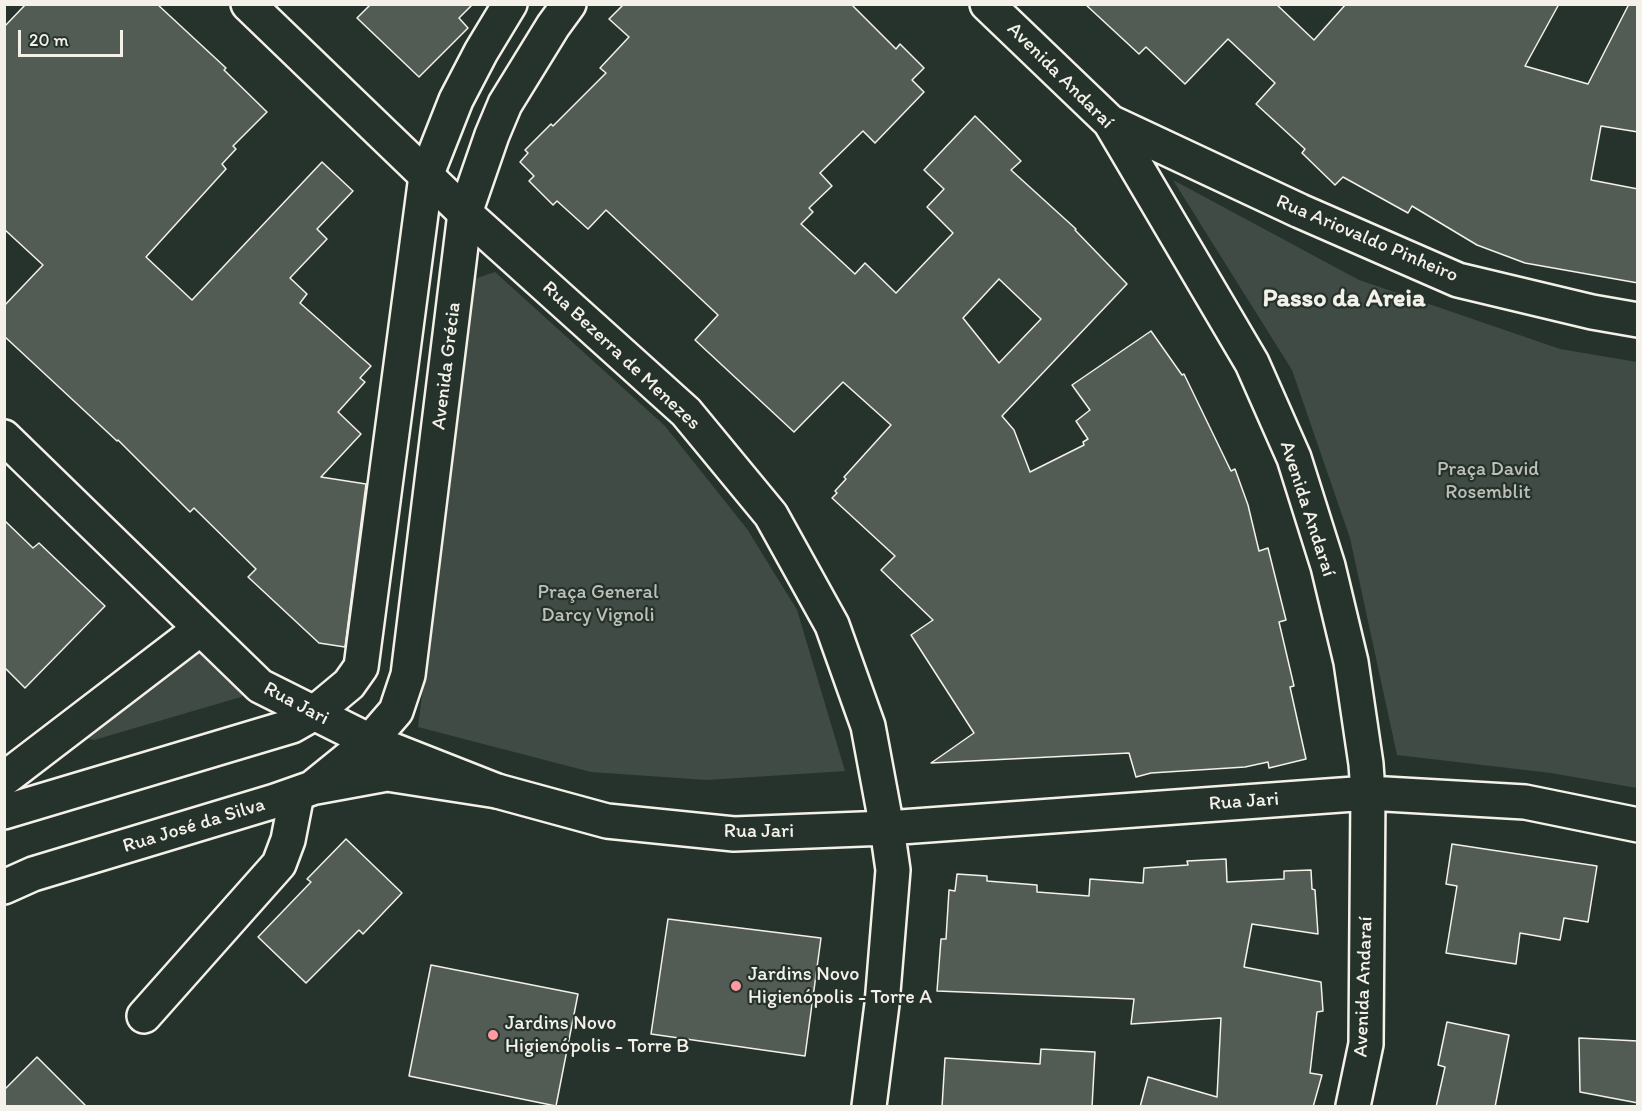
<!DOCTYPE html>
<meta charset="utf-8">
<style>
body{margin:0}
#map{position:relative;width:1642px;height:1111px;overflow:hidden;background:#26332d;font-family:Itim,sans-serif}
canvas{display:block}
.frame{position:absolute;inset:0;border:6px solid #f4f1e8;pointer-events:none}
.scale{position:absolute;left:18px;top:30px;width:105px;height:27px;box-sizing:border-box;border:3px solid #f4f1e8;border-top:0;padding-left:8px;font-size:18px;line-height:21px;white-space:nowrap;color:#f4f1e8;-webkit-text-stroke:4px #26332d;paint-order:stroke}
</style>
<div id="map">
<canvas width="1642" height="1111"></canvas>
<div class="frame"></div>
<div class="scale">20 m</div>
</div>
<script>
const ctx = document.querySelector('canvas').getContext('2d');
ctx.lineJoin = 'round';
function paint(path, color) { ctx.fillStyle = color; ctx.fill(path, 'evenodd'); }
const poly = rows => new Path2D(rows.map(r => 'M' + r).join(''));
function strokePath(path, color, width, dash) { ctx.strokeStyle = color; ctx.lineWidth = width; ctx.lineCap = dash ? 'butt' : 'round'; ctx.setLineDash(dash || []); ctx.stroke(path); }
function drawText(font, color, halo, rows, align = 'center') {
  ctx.font = font + ' Itim,sans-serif'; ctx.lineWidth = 4.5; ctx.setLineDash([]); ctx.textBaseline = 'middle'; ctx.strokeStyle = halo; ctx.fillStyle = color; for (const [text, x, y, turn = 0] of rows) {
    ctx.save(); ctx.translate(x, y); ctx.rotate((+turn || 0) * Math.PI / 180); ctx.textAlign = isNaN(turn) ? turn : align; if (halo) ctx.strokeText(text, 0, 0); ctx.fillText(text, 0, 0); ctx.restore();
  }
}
const green = poly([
 [1173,180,1359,280,1560,349,1637,362,1637,788,1551,773,1397,755,1350,538,1292,370],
 [495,272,665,426,747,529,797,610,845,771,707,780,591,772,418,727,474,279],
 [200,646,245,692,241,697,94,740,89,739,87,736]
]);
const building = poly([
 [26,4,157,4,226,68,224,70,267,112,233,146,236,149,222,164,226,169,146,257,192,300,322,162,353,191,317,229,327,239,290,278,307,294,300,303,371,366,360,378,365,382,338,412,361,434,321,477,366,484,345,647,319,643,248,577,256,569,194,508,190,512,118,440,117,441,4,336,4,306,43,265,4,229,4,27,26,4],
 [371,4,473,4,459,18,468,28,419,77,357,18,371,4],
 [624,4,851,4,896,49,900,44,924,68,912,80,924,92,875,143,863,131,820,173,832,186,809,208,813,212,801,224,855,274,865,263,896,293,953,233,927,207,944,189,924,170,975,116,1021,161,1011,170,1076,229,1075,230,1127,284,1002,416,1014,430,1030,472,1084,445,1083,442,1088,439,1076,421,1090,410,1072,385,1151,331,1182,375,1184,374,1231,471,1235,469,1248,505,1259,551,1268,548,1286,620,1279,622,1294,686,1290,687,1306,759,1269,768,1268,762,1245,767,1151,773,1136,777,1129,753,931,763,974,733,911,635,933,620,881,570,895,556,832,498,837,493,835,491,846,479,844,477,891,425,843,382,794,432,695,340,718,315,606,210,588,229,557,201,553,205,529,181,534,176,520,162,528,153,525,150,551,124,553,126,606,73,600,68,629,37,609,19,624,4],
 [999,279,1041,319,999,363,963,318,999,279],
 [1085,4,1276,4,1314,40,1346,4,1559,4,1525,66,1588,84,1629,4,1638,4,1638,132,1601,126,1591,180,1638,189,1638,283,1525,263,1477,245,1412,206,1408,213,1343,177,1335,185,1302,153,1305,149,1256,104,1275,83,1228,39,1185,84,1146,47,1139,54,1085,4],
 [4,520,33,548,39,543,105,606,25,688,4,667,4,520],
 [346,839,402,893,363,934,359,930,306,983,258,937,311,882,307,879,346,839],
 [1452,844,1597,866,1588,922,1564,918,1560,940,1520,933,1516,964,1446,953,1457,886,1446,884,1452,844],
 [1226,859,1227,882,1284,879,1284,871,1311,870,1312,889,1315,890,1318,934,1252,924,1244,967,1321,982,1323,1011,1317,1012,1310,1073,1322,1075,1313,1107,1140,1107,1148,1077,1217,1097,1221,1018,1131,1024,1134,999,937,991,941,939,946,939,949,890,955,891,957,874,987,876,987,881,1037,885,1037,892,1089,896,1090,879,1143,883,1144,868,1188,865,1187,861,1226,859],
 [668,919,821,938,805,1056,651,1034,668,919],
 [431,965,578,994,556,1106,409,1076,431,965],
 [1447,1022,1509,1035,1495,1107,1436,1107,1445,1067,1438,1065,1447,1022],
 [1579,1038,1638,1041,1638,1103,1580,1092,1579,1038],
 [1041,1049,1095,1052,1092,1107,942,1107,945,1058,1040,1064,1041,1049],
 [37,1057,87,1107,4,1107,4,1090,37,1057]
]);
const minor = poly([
 [248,4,465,213,686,412,771,515,832,625,868,726,887,828,893,870,882,1004,869,1106],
 [987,4,1110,122,1252,363,1294,458,1328,566,1351,662,1366,764,1368,793,1366,1044,1353,1106],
 [1110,122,1300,211,1458,280,1592,312,1638,320],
 [4,437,260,686,370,741,497,791,607,821,734,834,887,828,1368,793,1525,802,1638,825],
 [4,779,200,629],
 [144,1016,279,864,288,840,297,794]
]);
const major = poly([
 [316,787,387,774,497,791],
 [4,812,292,726,313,714,349,684,361,667,426,176,456,100,481,52,510,4],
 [4,887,33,874,275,801,312,788,370,741,396,711,408,675,465,213,492,135,505,104,553,26,569,4]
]);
const markers = [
 [736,986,6,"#ff9aa2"],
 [493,1035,6,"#ff9aa2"]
];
const streetNames = [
 ["Avenida Andaraí",1060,76,45],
 ["Rua Ariovaldo Pinheiro",1367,239,23],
 ["Rua Bezerra de Menezes",621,356,43],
 ["Avenida Grécia",447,366,-83],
 ["Avenida Andaraí",1307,509,72],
 ["Rua Jari",296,704,28],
 ["Rua Jari",1244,802,-4],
 ["Rua José da Silva",194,826,-17],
 ["Rua Jari",759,832],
 ["Avenida Andaraí",1364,987,-88]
];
const parkNames = [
 ["Praça David",1488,470],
 ["Rosemblit",1488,493],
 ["Praça General",598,593],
 ["Darcy Vignoli",598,616]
];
const poiNames = [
 ["Jardins Novo",748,975],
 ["Higienópolis - Torre A",748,998],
 ["Jardins Novo",505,1024],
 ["Higienópolis - Torre B",505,1047]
];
const districtNames = [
 ["Passo da Areia",1344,299]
];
paint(green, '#414b45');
paint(building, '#525c55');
strokePath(building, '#f4f1e8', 1.5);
strokePath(minor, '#f4f1e8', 38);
strokePath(major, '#f4f1e8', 38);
strokePath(minor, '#26332d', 33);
strokePath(major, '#26332d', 33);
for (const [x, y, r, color] of markers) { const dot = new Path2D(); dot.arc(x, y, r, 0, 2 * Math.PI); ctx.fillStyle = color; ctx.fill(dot); strokePath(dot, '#26332d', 2); }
drawText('20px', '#f4f1e8', '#26332d', streetNames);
drawText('20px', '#bebfb7', '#26332d', parkNames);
drawText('20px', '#f4f1e8', '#26332d', poiNames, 'left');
drawText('bold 26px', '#f4f1e8', '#26332d', districtNames);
</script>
